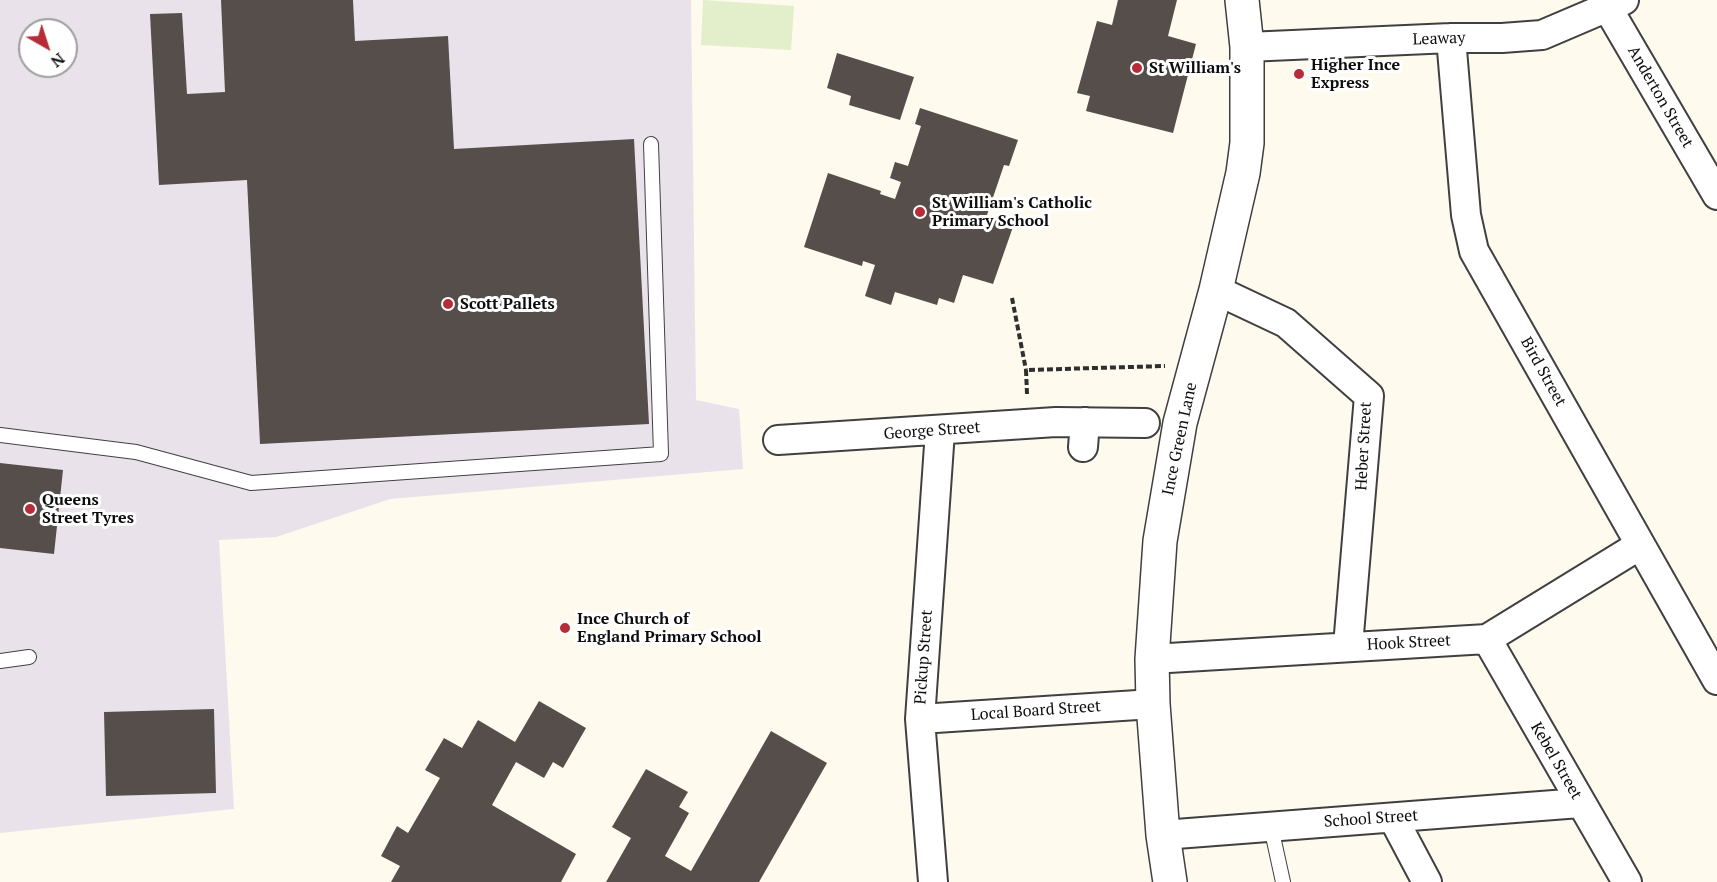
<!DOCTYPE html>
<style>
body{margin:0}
#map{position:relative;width:1717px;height:882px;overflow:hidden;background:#fefaee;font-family:"PT Serif",serif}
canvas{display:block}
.north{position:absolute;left:18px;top:18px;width:60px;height:60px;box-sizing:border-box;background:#fff;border:2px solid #9e9e9e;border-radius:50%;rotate:141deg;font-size:16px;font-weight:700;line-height:24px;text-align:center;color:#0d0d0d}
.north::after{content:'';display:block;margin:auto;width:21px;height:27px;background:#b52d38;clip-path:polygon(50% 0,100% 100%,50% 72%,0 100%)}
</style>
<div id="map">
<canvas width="1717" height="882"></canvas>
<div class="north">N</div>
</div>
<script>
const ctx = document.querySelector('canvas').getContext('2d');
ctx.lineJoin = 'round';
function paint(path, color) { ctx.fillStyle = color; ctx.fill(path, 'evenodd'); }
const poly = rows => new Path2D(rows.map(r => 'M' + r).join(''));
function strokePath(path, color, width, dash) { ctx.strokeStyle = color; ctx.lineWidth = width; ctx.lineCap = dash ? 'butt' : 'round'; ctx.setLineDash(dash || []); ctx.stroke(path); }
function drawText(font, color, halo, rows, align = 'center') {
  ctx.font = font + ' "PT Serif",serif'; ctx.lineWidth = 6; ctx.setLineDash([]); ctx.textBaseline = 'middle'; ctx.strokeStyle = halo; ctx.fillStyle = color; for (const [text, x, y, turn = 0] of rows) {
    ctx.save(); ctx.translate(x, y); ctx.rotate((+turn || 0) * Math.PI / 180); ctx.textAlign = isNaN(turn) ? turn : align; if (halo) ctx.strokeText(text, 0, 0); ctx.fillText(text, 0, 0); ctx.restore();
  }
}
const industrial = poly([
 [0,0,691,0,696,400,739,409,743,469,390,499,276,537,219,540,234,809,0,833],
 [30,30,66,30,66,66,30,66]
]);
const pitch = poly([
 [703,0,794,6,791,50,701,45]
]);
const building = poly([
 [221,0,353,0,355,41,448,36,454,149,634,139,649,424,260,444,247,180,159,185,150,14,182,13,187,94,225,92],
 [1118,0,1177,0,1168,36,1196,44,1173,133,1086,111,1090,96,1077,93,1097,21,1112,25],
 [837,53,914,77,900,120,849,105,851,96,827,88],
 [920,108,1018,140,1009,166,1004,165,987,215,1014,224,993,284,963,275,954,303,939,298,937,305,895,292,891,305,865,296,875,265,863,261,862,266,804,247,828,173,881,191,880,194,895,199,901,182,890,178,895,162,908,166,921,126,915,124],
 [0,463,63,470,54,554,0,548],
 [539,701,586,728,563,768,553,762,544,778,516,762,492,805,576,854,561,882,391,882,400,866,381,856,397,826,408,833,440,778,425,770,444,738,462,748,478,720,515,742],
 [214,709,216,793,106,796,104,712],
 [771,731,827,763,759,882,606,882,631,838,612,827,646,769,688,792,679,807,689,813,665,856,691,871]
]);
const path = poly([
 [1012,298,1026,370],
 [1027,394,1026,370,1165,366]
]);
const service = poly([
 [0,435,136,452,251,483,661,454,651,144],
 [0,661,29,657],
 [1271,827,1283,882]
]);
const minor = poly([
 [1603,0,1717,195],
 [1451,38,1466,215,1474,251,1717,680],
 [1247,47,1451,38,1502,38,1542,35,1624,0],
 [1216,290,1286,323,1369,396,1348,646],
 [778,440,1056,422,1145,423],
 [1083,447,1085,422],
 [1487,639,1627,882],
 [1152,659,1487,639,1640,545],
 [920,719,1153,704],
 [1393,818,1427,882],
 [1163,835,1580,803],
 [933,882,920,719,940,431]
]);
const tertiary = poly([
 [1170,882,1163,835,1153,704,1152,659,1160,541,1180,423,1216,290,1243,173,1247,143,1247,47,1242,0]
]);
const markers = [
 [1137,68,6,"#b52d38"],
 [1299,74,6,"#b52d38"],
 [920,212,6,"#b52d38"],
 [448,304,6,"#b52d38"],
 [30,509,6,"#b52d38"],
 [565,628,6,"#b52d38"]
];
const streetNames = [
 ["Leaway",1439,39,-2],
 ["Anderton Street",1660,97,60],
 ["Bird Street",1543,372,61],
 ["George Street",932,431,-4],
 ["Ince Green Lane",1180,439,-78],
 ["Heber Street",1364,446,-87],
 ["Hook Street",1409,643,-3],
 ["Pickup Street",924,657,-86],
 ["Local Board Street",1036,711,-4],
 ["Kebel Street",1556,761,60],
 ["School Street",1371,819,-4]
];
const poiNames = [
 ["Higher Ince",1311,65],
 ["Express",1311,83],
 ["St William's",1149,68],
 ["St William's Catholic",932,203],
 ["Primary School",932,221],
 ["Scott Pallets",460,304],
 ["Queens",42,500],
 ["Street Tyres",42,518],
 ["Ince Church of",577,619],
 ["England Primary School",577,637]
];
paint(industrial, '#eae2eb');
paint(pitch, '#e3eecb');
paint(building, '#554e4a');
strokePath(service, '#404040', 16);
strokePath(minor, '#404040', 32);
strokePath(tertiary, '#404040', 36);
strokePath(path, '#2f2f2f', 4, [6, 3]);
strokePath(service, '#fff', 14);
strokePath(minor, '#fff', 28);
strokePath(tertiary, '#fff', 33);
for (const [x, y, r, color] of markers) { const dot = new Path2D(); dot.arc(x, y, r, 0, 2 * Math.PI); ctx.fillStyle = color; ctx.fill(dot); strokePath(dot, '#fff', 2); }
drawText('16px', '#0d0d0d', '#fff', streetNames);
drawText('bold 16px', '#0d0d0d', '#fff', poiNames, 'left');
</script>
